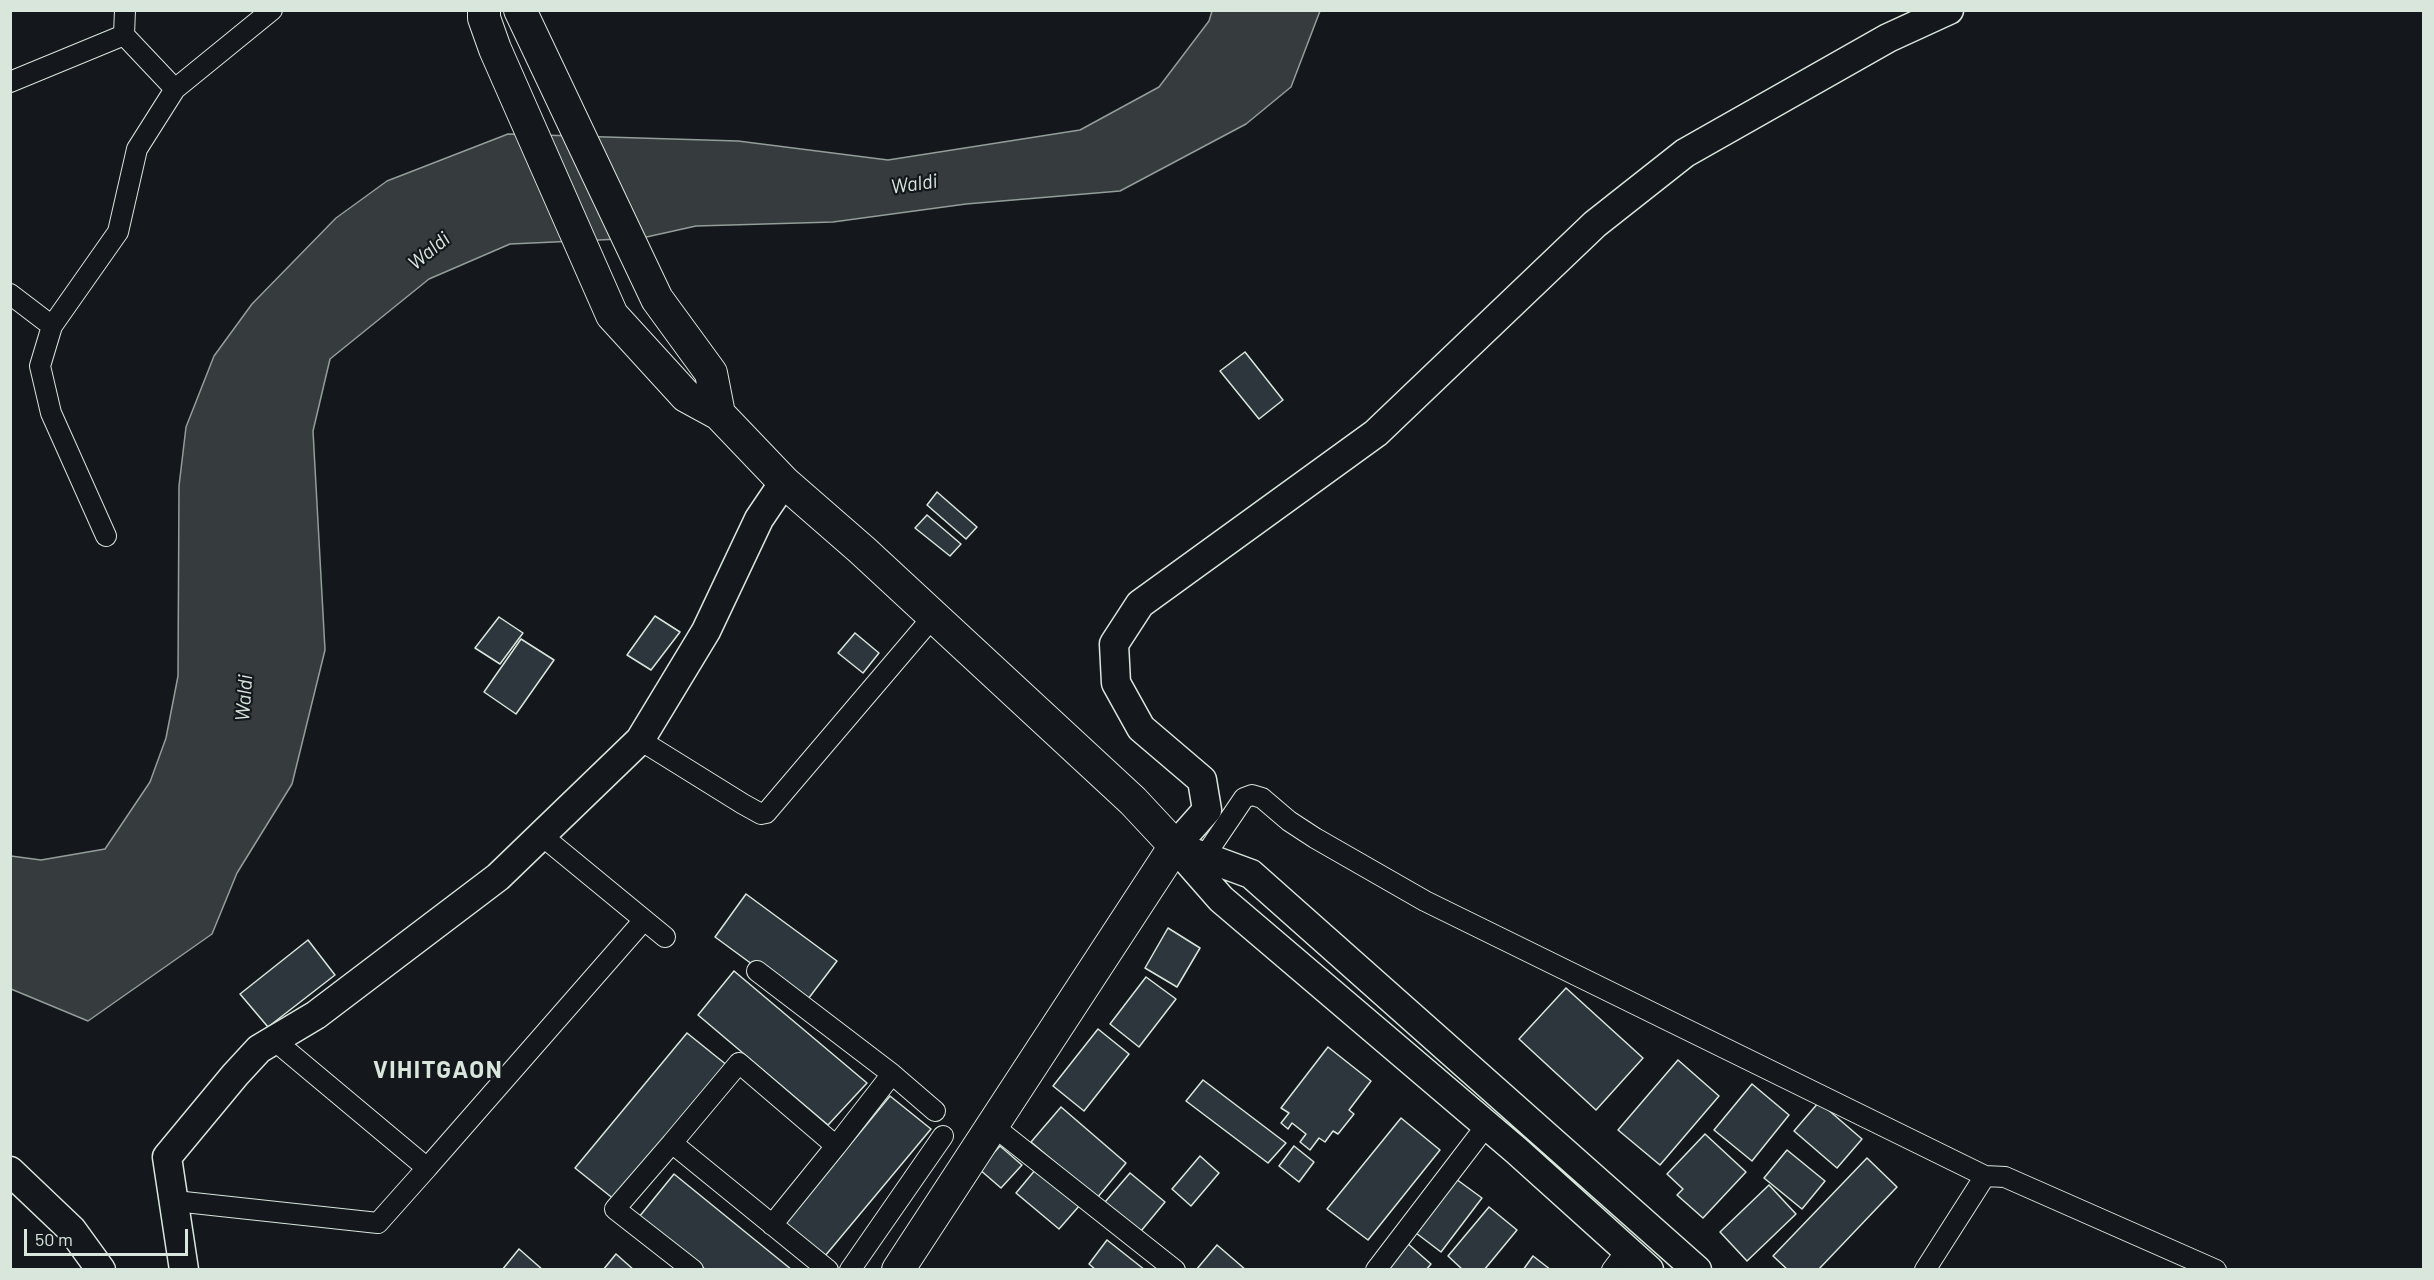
<!DOCTYPE html>
<style>
body{margin:0}
#map{position:relative;width:2434px;height:1280px;overflow:hidden;background:#14181c;font-family:Barlow,sans-serif}
canvas{display:block}
.frame{position:absolute;inset:0;border:12px solid #d8e6dc;pointer-events:none}
.scale{position:absolute;left:24px;top:1229px;width:164px;height:27px;box-sizing:border-box;border:3px solid #d8e6dc;border-top:0;padding-left:8px;font-size:18px;line-height:21px;white-space:nowrap;color:#d8e6dc;-webkit-text-stroke:4px #14181c;paint-order:stroke}
</style>
<div id="map">
<canvas width="2434" height="1280"></canvas>
<div class="frame"></div>
<div class="scale">50 m</div>
</div>
<script>
const ctx = document.querySelector('canvas').getContext('2d');
ctx.lineJoin = 'round';
function paint(path, color) { ctx.fillStyle = color; ctx.fill(path, 'evenodd'); }
const poly = rows => new Path2D(rows.map(r => 'M' + r).join(''));
function strokePath(path, color, width, dash) { ctx.strokeStyle = color; ctx.lineWidth = width; ctx.lineCap = dash ? 'butt' : 'round'; ctx.setLineDash(dash || []); ctx.stroke(path); }
function drawText(font, color, halo, rows, align = 'center') {
  ctx.font = font + ' Barlow,sans-serif'; ctx.lineWidth = 4.5; ctx.setLineDash([]); ctx.textBaseline = 'middle'; ctx.strokeStyle = halo; ctx.fillStyle = color; for (const [text, x, y, turn = 0] of rows) {
    ctx.save(); ctx.translate(x, y); ctx.rotate((+turn || 0) * Math.PI / 180); ctx.textAlign = isNaN(turn) ? turn : align; if (halo) ctx.strokeText(text, 0, 0); ctx.fillText(text, 0, 0); ctx.restore();
  }
}
const water = poly([
 [1212,11,1320,11,1291,87,1246,124,1120,191,966,204,833,222,696,226,642,238,510,244,429,279,330,359,313,431,325,650,292,784,237,873,212,934,88,1021,11,989,11,856,41,860,105,849,150,782,166,738,178,676,179,486,186,427,214,356,252,304,336,218,387,181,508,134,738,141,888,160,1080,130,1159,87,1209,21,1212,11]
]);
const building = poly([
 [1245,352,1283,400,1259,419,1220,371,1245,352],
 [937,492,977,527,966,539,927,505,937,492],
 [927,515,961,544,950,556,915,528,927,515],
 [655,616,680,632,651,670,627,655,655,616],
 [499,617,523,633,500,664,475,648,499,617],
 [855,633,879,653,863,673,838,653,855,633],
 [521,639,554,660,516,714,484,692,521,639],
 [746,894,837,961,805,1003,715,937,746,894],
 [1168,928,1200,948,1177,987,1145,968,1168,928],
 [308,940,335,975,268,1027,240,994,308,940],
 [734,971,867,1083,828,1125,698,1015,734,971],
 [1146,977,1176,999,1139,1047,1110,1024,1146,977],
 [1566,988,1643,1058,1596,1110,1519,1039,1566,988],
 [1098,1029,1129,1054,1084,1111,1053,1086,1098,1029],
 [687,1033,728,1066,615,1200,575,1168,687,1033],
 [1328,1047,1371,1081,1349,1110,1354,1114,1338,1134,1333,1131,1325,1142,1319,1138,1310,1150,1300,1142,1306,1134,1292,1123,1288,1129,1281,1123,1289,1113,1281,1108,1328,1047],
 [1678,1060,1719,1096,1660,1165,1618,1130,1678,1060],
 [1203,1080,1286,1143,1268,1163,1186,1101,1203,1080],
 [1752,1084,1789,1115,1752,1161,1714,1130,1752,1084],
 [890,1096,931,1129,825,1256,784,1225,890,1096],
 [1819,1102,1862,1139,1837,1168,1794,1131,1819,1102],
 [1061,1107,1126,1163,1097,1198,1031,1142,1061,1107],
 [1401,1118,1440,1150,1368,1240,1327,1209,1401,1118],
 [1705,1134,1746,1172,1703,1218,1677,1195,1683,1189,1667,1174,1705,1134],
 [1000,1146,1022,1165,1001,1188,979,1169,1000,1146],
 [1294,1146,1314,1162,1299,1182,1279,1166,1294,1146],
 [1787,1150,1825,1181,1802,1209,1764,1178,1787,1150],
 [1200,1156,1219,1173,1191,1206,1172,1189,1200,1156],
 [1867,1158,1897,1187,1818,1270,1788,1270,1773,1256,1867,1158],
 [1036,1169,1080,1205,1059,1229,1016,1193,1036,1169],
 [1130,1173,1165,1202,1141,1231,1105,1202,1130,1173],
 [674,1174,792,1270,706,1270,639,1217,674,1174],
 [1456,1179,1482,1198,1441,1252,1416,1233,1456,1179],
 [1769,1185,1796,1214,1747,1261,1720,1232,1769,1185],
 [1489,1207,1517,1230,1484,1270,1463,1270,1448,1256,1489,1207],
 [1107,1240,1145,1270,1096,1270,1089,1264,1107,1240],
 [1407,1243,1431,1264,1426,1270,1384,1270,1407,1243],
 [1217,1245,1246,1270,1196,1270,1217,1245],
 [519,1249,543,1270,502,1270,519,1249],
 [616,1254,634,1270,603,1270,616,1254],
 [1533,1256,1551,1270,1523,1270,1533,1256]
]);
const street = poly([
 [125,10,124,35,175,89],
 [10,82,124,35],
 [10,294,52,326,118,232,137,149,175,89,272,10],
 [52,326,40,366,51,413,106,536],
 [640,740,743,804,761,814,766,813,932,618],
 [541,835,665,937],
 [1204,857,1244,798,1252,795,1262,798,1289,821,1315,838,1425,901,1985,1176,2005,1177,2216,1270],
 [757,971,892,1074,935,1111],
 [992,1125,1175,1270],
 [672,1143,615,1209,693,1270],
 [836,1146,892,1074],
 [427,1168,644,920],
 [175,1201,378,1223,427,1168,274,1040],
 [772,1225,836,1146,739,1063,672,1143,828,1270],
 [850,1270,943,1136],
 [1376,1270,1486,1126],
 [1612,1270,1627,1250],
 [1925,1270,1985,1176]
]);
const secondary = poly([
 [1175,846,1207,810,1202,780,1141,728,1116,683,1114,644,1140,604,1376,433,1595,224,1685,153,1888,38,1949,10],
 [1175,846,1251,874,1697,1270],
 [1178,850,1221,899,1517,1151,1649,1270],
 [10,1171,72,1230,101,1270],
 [184,1270,167,1157,235,1075,259,1049,316,1015,498,877,640,740,706,631,759,519,784,482]
]);
const primary = poly([
 [484,10,484,18,495,49,612,315,686,396,719,414,784,482,862,550,1133,801,1175,846,898,1270],
 [520,10,657,299,711,373,719,414]
]);
const waterNames = [
 ["Waldi",914,184,-8],
 ["Waldi",429,251,-39],
 ["Waldi",244,698,-86]
];
const districtNames = [
 ["VIHITGAON",438,1070]
];
paint(water, '#363b3e');
strokePath(water, '#939e99', 1.5);
paint(building, '#2c363c');
strokePath(building, '#d8e6dc', 1.5);
strokePath(street, '#d8e6dc', 22);
strokePath(secondary, '#d8e6dc', 31);
strokePath(primary, '#d8e6dc', 34);
strokePath(street, '#14181c', 20);
strokePath(secondary, '#14181c', 28);
strokePath(primary, '#14181c', 32);
drawText('italic 20px', '#d8e6dc', '#14181c', waterNames);
ctx.letterSpacing = '1.5px';
drawText('bold 24px', '#d8e6dc', '#14181c', districtNames);
ctx.letterSpacing = '0px';
</script>
